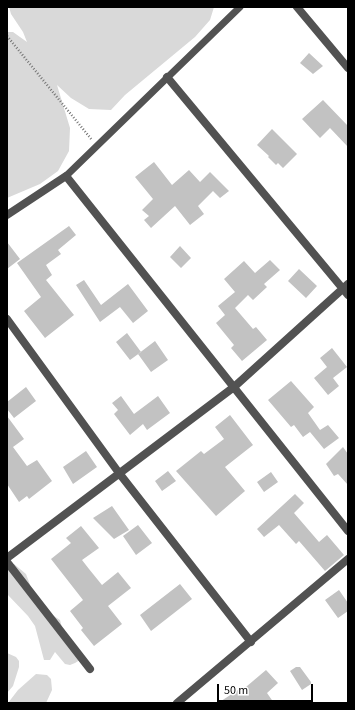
<!DOCTYPE html>
<style>
body{margin:0}
#map{position:relative;width:355px;height:710px;overflow:hidden;background:#fff;font-family:"Source Sans 3",sans-serif}
canvas{display:block}
.frame{position:absolute;inset:0;border:8px solid #000;pointer-events:none}
.scale{position:absolute;left:217px;top:684px;width:96px;height:18px;box-sizing:border-box;border:2px solid #000;border-top:0;padding-left:5px;font-size:12px;line-height:14px;white-space:nowrap;color:#000;-webkit-text-stroke:3px #fff;paint-order:stroke}
</style>
<div id="map">
<canvas width="355" height="710"></canvas>
<div class="frame"></div>
<div class="scale">50 m</div>
</div>
<script>
const ctx = document.querySelector('canvas').getContext('2d');
ctx.lineJoin = 'round';
function paint(path, color) { ctx.fillStyle = color; ctx.fill(path, 'evenodd'); }
const poly = rows => new Path2D(rows.map(r => 'M' + r).join(''));
function strokePath(path, color, width, dash) { ctx.strokeStyle = color; ctx.lineWidth = width; ctx.lineCap = dash ? 'butt' : 'round'; ctx.setLineDash(dash || []); ctx.stroke(path); }
const green = poly([
 [9,7,214,7,210,20,195,37,125,95,111,110,89,109,71,98,57,85,70,128,69,151,58,171,40,184,7,198,7,32,13,32,27,42,23,32,11,14],
 [14,564,26,574,32,590,42,608,60,620,63,631,80,660,75,663,70,665,65,664,55,652,50,660,44,660,35,626,28,616,7,594,7,567],
 [7,653,16,657,19,661,19,667,13,686,7,693],
 [36,674,47,675,51,679,52,690,46,703,8,703,18,690]
]);
const building = poly([
 [309,53,323,66,313,74,300,63],
 [323,100,348,126,348,147,330,128,320,138,302,119],
 [272,129,297,154,283,168,278,163,276,165,268,157,269,156,257,145],
 [154,162,172,185,189,170,200,182,210,172,229,191,220,198,213,191,198,206,204,214,190,225,175,206,151,228,144,220,149,216,142,210,153,199,135,177],
 [69,226,76,235,58,250,61,254,46,265,52,275,46,280,74,315,45,338,24,311,41,297,17,263],
 [7,242,20,259,7,269],
 [180,246,191,258,181,268,170,257],
 [270,260,280,270,264,284,267,287,253,300,248,295,235,308,253,329,256,327,267,340,242,361,231,348,234,345,216,323,225,315,218,306,235,292,224,279,244,261,255,273],
 [299,269,317,286,306,298,288,281],
 [84,280,101,305,128,284,148,311,133,323,120,307,100,322,76,285],
 [127,333,141,352,130,360,116,342],
 [155,341,168,360,151,372,138,354],
 [332,348,347,367,333,378,339,386,328,395,314,378,327,367,320,358],
 [291,381,314,407,308,413,320,430,328,425,339,438,324,449,310,432,303,437,294,425,291,427,268,400],
 [26,387,36,401,14,418,7,409,7,402],
 [121,396,134,414,158,396,170,413,147,430,143,424,130,435,114,414,118,410,112,403],
 [230,415,253,445,225,467,245,491,216,516,176,471,201,451,204,454,224,439,215,427],
 [7,416,24,439,13,447,27,466,37,460,52,481,29,499,27,496,19,502,7,484],
 [343,447,348,454,348,485,338,474,334,476,326,464],
 [86,451,97,467,73,484,63,467],
 [168,471,176,481,162,491,155,481],
 [271,472,278,482,264,492,257,482],
 [295,494,304,503,294,513,319,542,327,535,344,555,325,571,299,541,296,544,279,525,264,537,257,529],
 [112,506,129,530,114,539,93,518],
 [138,525,152,543,136,555,123,536],
 [81,526,99,548,82,560,89,569,102,585,118,572,131,588,108,606,122,624,94,646,81,630,83,628,70,611,83,600,51,559,71,543,66,538],
 [180,584,192,599,151,631,140,615],
 [339,590,348,603,348,611,338,618,325,600],
 [296,667,300,667,311,682,311,684,302,690,290,671],
 [266,670,278,683,267,693,274,703,218,703,238,690,240,692]
]);
const path = poly([
 [7,36,92,140]
]);
const lane = poly([
 [66,176,240,7]
]);
const street = poly([
 [297,7,348,68],
 [167,77,348,295],
 [7,215,66,176,348,531],
 [7,319,119,473,251,642],
 [7,558,234,387,348,284],
 [7,562,90,669],
 [177,703,348,559]
]);
paint(green, '#d9d9d9');
paint(building, '#c2c2c2');
strokePath(path, '#747474', 2.5, [1, 2]);
strokePath(lane, '#525252', 7);
strokePath(street, '#525252', 8);
</script>
